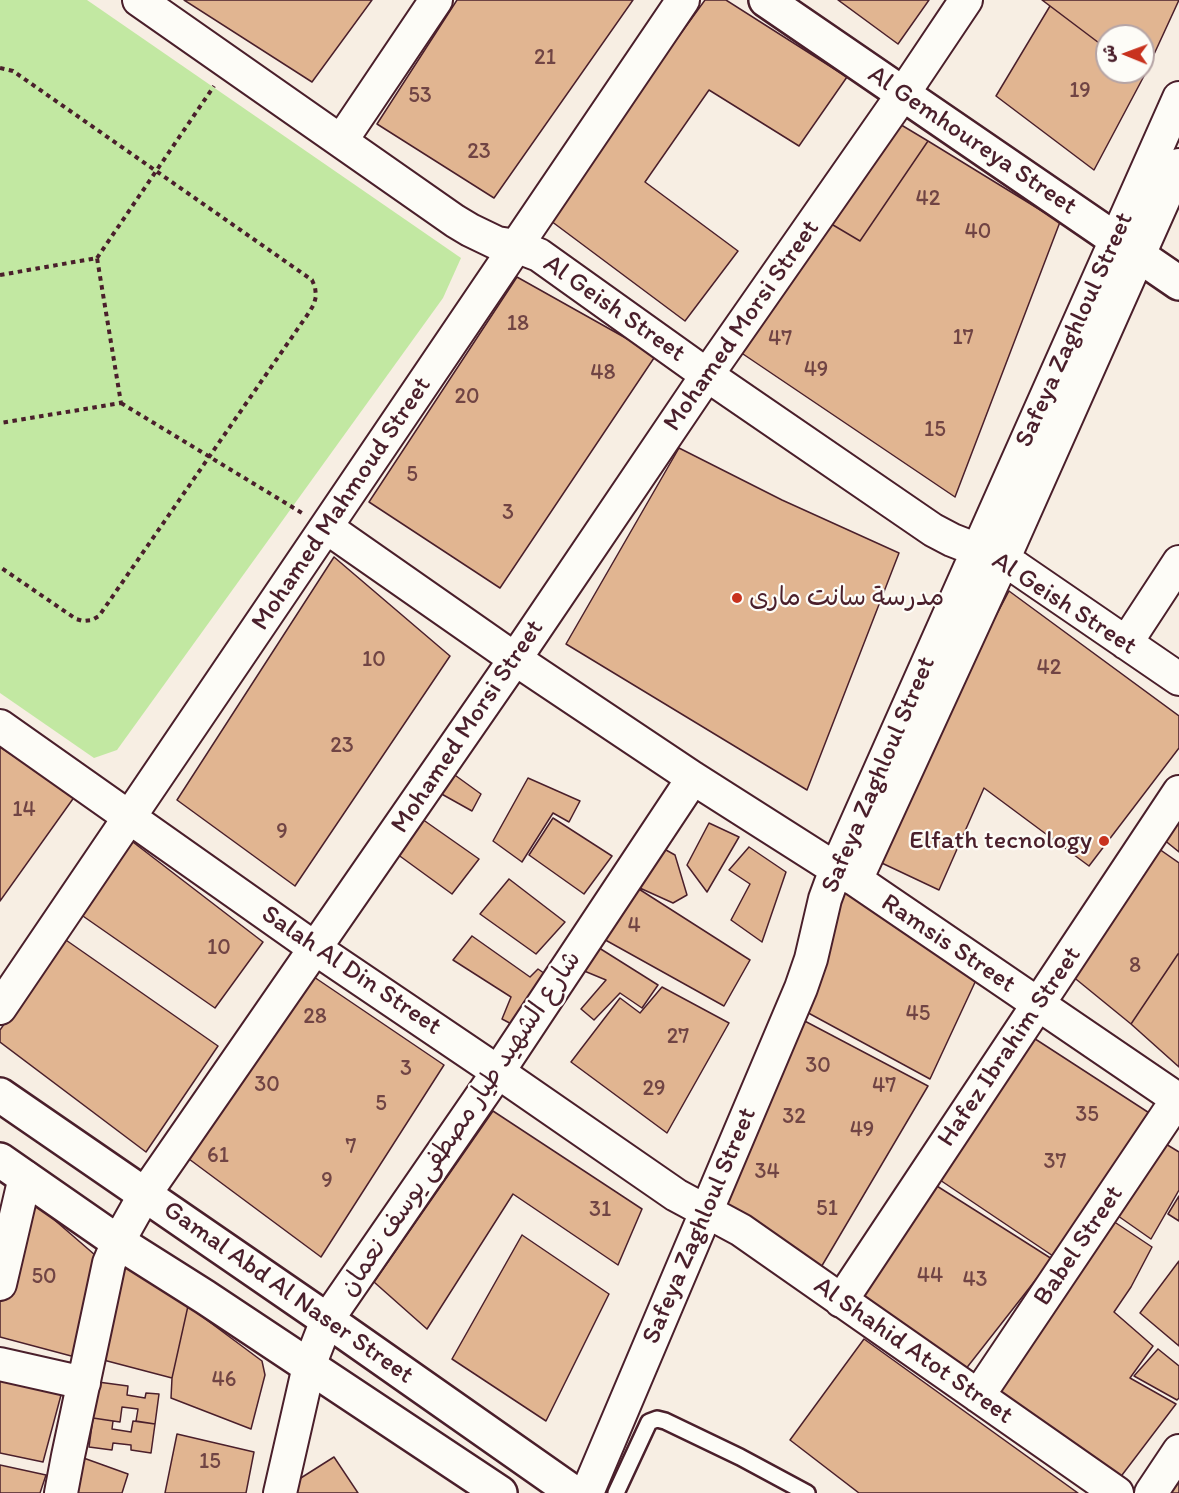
<!DOCTYPE html>
<meta charset="utf-8">
<style>
body{margin:0}
#map{position:relative;width:1179px;height:1493px;overflow:hidden;background:#f7eee3;font-family:Itim,"Playpen Sans Arabic",sans-serif}
canvas{display:block}
.north{position:absolute;left:1095px;top:24px;width:60px;height:60px;box-sizing:border-box;background:#fdfcf7;border:2px solid #b5a4a5;border-radius:50%;rotate:271deg;font-size:16px;font-weight:700;line-height:24px;text-align:center;color:#4a1f2b}
.north::after{content:'';display:block;margin:auto;width:21px;height:27px;background:#c8321e;clip-path:polygon(50% 0,100% 100%,50% 72%,0 100%)}
</style>
<div id="map">
<canvas width="1179" height="1493"></canvas>
<div class="north">ش</div>
</div>
<script>
const ctx = document.querySelector('canvas').getContext('2d');
ctx.lineJoin = 'round';
function paint(path, color) { ctx.fillStyle = color; ctx.fill(path, 'evenodd'); }
const poly = rows => new Path2D(rows.map(r => 'M' + r).join(''));
function strokePath(path, color, width, dash) { ctx.strokeStyle = color; ctx.lineWidth = width; ctx.lineCap = dash ? 'butt' : 'round'; ctx.setLineDash(dash || []); ctx.stroke(path); }
function drawText(font, color, halo, rows, align = 'center') {
  ctx.font = font + ' Itim,"Playpen Sans Arabic",sans-serif'; ctx.lineWidth = 4.5; ctx.setLineDash([]); ctx.textBaseline = 'middle'; ctx.strokeStyle = halo; ctx.fillStyle = color; for (const [text, x, y, turn = 0] of rows) {
    ctx.save(); ctx.translate(x, y); ctx.rotate((+turn || 0) * Math.PI / 180); ctx.textAlign = isNaN(turn) ? turn : align; if (halo) ctx.strokeText(text, 0, 0); ctx.fillText(text, 0, 0); ctx.restore();
  }
}
const green = poly([
 [0,0,87,0,461,258,443,298,117,750,94,758,0,693]
]);
const building = poly([
 [184,0,372,0,312,82,184,0],
 [457,0,633,0,494,198,377,124,457,0],
 [705,0,726,0,847,77,799,146,709,90,645,182,738,251,685,321,547,218,705,0],
 [838,0,929,0,898,44,838,0],
 [1042,0,1179,0,1144,76,1138,72,1143,72,1143,36,1107,36,1107,49,1042,0],
 [1050,6,1107,49,1107,72,1138,72,1144,76,1094,170,996,96,1050,6],
 [893,120,928,141,860,241,828,222,893,120],
 [928,141,1060,222,955,497,740,352,828,222,860,241,928,141],
 [517,277,656,355,500,588,369,502,517,277],
 [679,448,782,500,899,553,807,790,566,644,679,448],
 [334,557,450,656,295,886,177,800,334,557],
 [1009,591,1179,716,1179,748,1089,866,984,788,939,890,869,857,1009,591],
 [0,747,75,796,0,901,0,747],
 [452,773,481,794,472,811,438,792,452,773],
 [528,778,580,801,569,822,553,813,522,862,493,841,528,778],
 [1179,802,1179,852,1158,835,1179,802],
 [553,818,612,856,584,894,529,855,553,818],
 [422,819,479,859,452,894,397,854,422,819],
 [709,823,739,837,707,892,687,865,709,823],
 [129,839,263,942,215,1008,80,914,129,839],
 [1149,842,1179,863,1179,955,1178,954,1131,1024,1066,971,1149,842],
 [657,845,675,855,687,895,673,903,631,884,657,845],
 [749,847,786,872,762,942,731,920,750,884,729,870,749,847],
 [509,879,565,922,536,954,480,914,509,879],
 [631,884,750,960,724,1006,600,937,631,884],
 [850,890,977,978,930,1079,801,1009,833,896,850,890],
 [472,936,530,977,538,969,551,978,519,1028,502,1019,511,997,453,960,472,936],
 [63,938,218,1046,146,1152,0,1042,0,1030,63,938],
 [596,946,658,985,642,1008,620,993,594,1020,581,1009,606,980,577,968,596,946],
 [1178,954,1179,955,1179,1067,1131,1024,1178,954],
 [314,977,444,1065,321,1257,189,1159,314,977],
 [662,987,729,1023,667,1133,571,1062,620,998,640,1013,662,987],
 [799,1018,928,1086,820,1269,722,1204,799,1018],
 [1026,1033,1157,1118,1059,1260,934,1176,1026,1033],
 [493,1111,642,1209,618,1265,513,1194,427,1329,374,1282,493,1111],
 [1156,1138,1179,1152,1179,1190,1151,1239,1111,1211,1156,1138],
 [929,1181,1052,1259,965,1370,858,1291,929,1181],
 [21,1191,95,1255,75,1357,0,1337,0,1284,21,1191],
 [1179,1196,1179,1221,1168,1214,1179,1196],
 [1104,1215,1152,1247,1131,1287,1114,1312,1153,1346,1130,1378,1176,1404,1119,1479,991,1388,1104,1215],
 [522,1235,609,1294,546,1421,452,1359,522,1235],
 [1179,1261,1179,1346,1140,1313,1179,1261],
 [124,1265,188,1306,172,1378,92,1357,124,1265],
 [188,1306,262,1361,265,1375,251,1429,171,1398,172,1378,188,1306],
 [864,1339,1078,1493,859,1493,790,1440,864,1339],
 [1158,1349,1179,1366,1179,1398,1177,1400,1134,1376,1158,1349],
 [0,1375,64,1384,43,1462,0,1453,0,1375],
 [98,1382,128,1386,127,1395,145,1398,146,1393,159,1394,155,1424,136,1421,138,1409,122,1407,120,1422,93,1418,98,1382],
 [93,1418,113,1421,112,1429,131,1432,133,1421,155,1424,151,1453,131,1450,131,1445,113,1443,112,1450,89,1447,93,1418],
 [177,1434,254,1452,246,1493,165,1493,177,1434],
 [78,1456,128,1474,122,1493,75,1493,78,1456],
 [334,1457,358,1493,284,1493,285,1488,334,1457],
 [0,1465,46,1475,40,1493,0,1493,0,1465],
 [1179,1477,1179,1493,1169,1493,1179,1477]
]);
const path = poly([
 [0,68,13,71,312,280,315,287,316,296,314,304,310,311,99,616,92,620,83,621,76,619,0,567],
 [97,258,214,86],
 [0,275,97,258,121,403,0,423],
 [121,403,302,513]
]);
const service = poly([
 [616,1493,649,1422,657,1419,665,1421,740,1457,807,1493]
]);
const minor = poly([
 [139,0,455,221,470,230,497,243,516,246,539,255,707,375,933,530,952,540,1003,560,1017,568,1179,679],
 [341,141,436,0],
 [326,527,515,659,693,778,836,869,856,880,1179,1100],
 [1126,643,1179,562],
 [0,726,316,949,498,1072,676,1195,741,1230,1117,1493],
 [856,880,1003,560,1179,165],
 [0,1008,683,0],
 [0,1284,25,1177],
 [841,1301,1179,792],
 [0,1364,84,1383],
 [978,1396,1179,1097],
 [61,1493,68,1456,109,1263,118,1242,145,1194,515,659,707,375,903,94,966,0],
 [280,1493,309,1366,327,1320,498,1072,693,778],
 [587,1493,801,988,811,959,825,899,836,869,1179,98],
 [1151,1493,1179,1451]
]);
const secondary = poly([
 [766,0,1179,283],
 [0,1095,343,1331,574,1493],
 [0,1160,118,1242,205,1297,500,1493]
]);
const markers = [
 [737,598,6,"#c8321e"],
 [1104,841,6,"#c8321e"]
];
const numberNames = [
 ["21",545,58],
 ["19",1080,91],
 ["53",420,96],
 ["23",479,152],
 ["42",928,199],
 ["40",978,232],
 ["18",518,324],
 ["17",963,338],
 ["47",780,339],
 ["49",816,370],
 ["48",603,373],
 ["20",467,397],
 ["15",935,430],
 ["5",412,475],
 ["3",508,513],
 ["10",374,660],
 ["42",1049,668],
 ["23",342,746],
 ["14",24,810],
 ["9",282,832],
 ["4",634,926],
 ["10",219,948],
 ["8",1135,966],
 ["45",918,1014],
 ["28",315,1017],
 ["27",678,1037],
 ["30",818,1066],
 ["3",406,1069],
 ["30",267,1085],
 ["47",884,1086],
 ["29",654,1089],
 ["5",381,1104],
 ["35",1087,1115],
 ["32",794,1117],
 ["49",862,1130],
 ["7",351,1147],
 ["61",218,1156],
 ["37",1055,1162],
 ["34",767,1172],
 ["9",327,1181],
 ["51",827,1209],
 ["31",600,1210],
 ["44",930,1276],
 ["50",44,1277],
 ["43",975,1280],
 ["46",224,1380],
 ["15",210,1462]
];
const streetNames = [
 ["Al Gemhoureya Street",972,141,34],
 ["Al Geish Street",614,309,35],
 ["Mohamed Morsi Street",742,326,-55],
 ["Safeya Zaghloul Street",1075,330,-66],
 ["Mohamed Mahmoud Street",342,504,-56],
 ["Al Geish Street",1064,604,33],
 ["Mohamed Morsi Street",468,727,-56],
 ["Safeya Zaghloul Street",879,775,-67],
 ["Ramsis Street",948,944,34],
 ["Salah Al Din Street",351,971,34],
 ["Hafez Ibrahim Street",1010,1047,-56],
 ["شارع الشهيد طيار مصطفى يوسف نعمان",461,1124,-56],
 ["Safeya Zaghloul Street",700,1226,-67],
 ["Babel Street",1079,1246,-56],
 ["Gamal Abd Al Naser Street",288,1293,35],
 ["Al Shahid Atot Street",913,1351,35]
];
const poiNames = [
 ["مدرسة سانت مارى",749,598],
 ["Elfath tecnology",1092,841,"right"]
];
paint(green, '#c2e8a2');
paint(building, '#e1b591');
strokePath(building, '#4a1f2b', 1.5);
strokePath(service, '#4a1f2b', 20);
strokePath(minor, '#4a1f2b', 36);
strokePath(secondary, '#4a1f2b', 38);
strokePath(path, '#4a1f2b', 4, [4.5, 4.5]);
strokePath(service, '#fdfcf7', 15);
strokePath(minor, '#fdfcf7', 32);
strokePath(secondary, '#fdfcf7', 33);
for (const [x, y, r, color] of markers) { const dot = new Path2D(); dot.arc(x, y, r, 0, 2 * Math.PI); ctx.fillStyle = color; ctx.fill(dot); strokePath(dot, '#fdfcf7', 2); }
drawText('22px', '#704444', null, numberNames);
drawText('26px', '#4a1f2b', '#fdfcf7', streetNames);
drawText('26px', '#4a1f2b', '#fdfcf7', poiNames, 'left');
</script>
